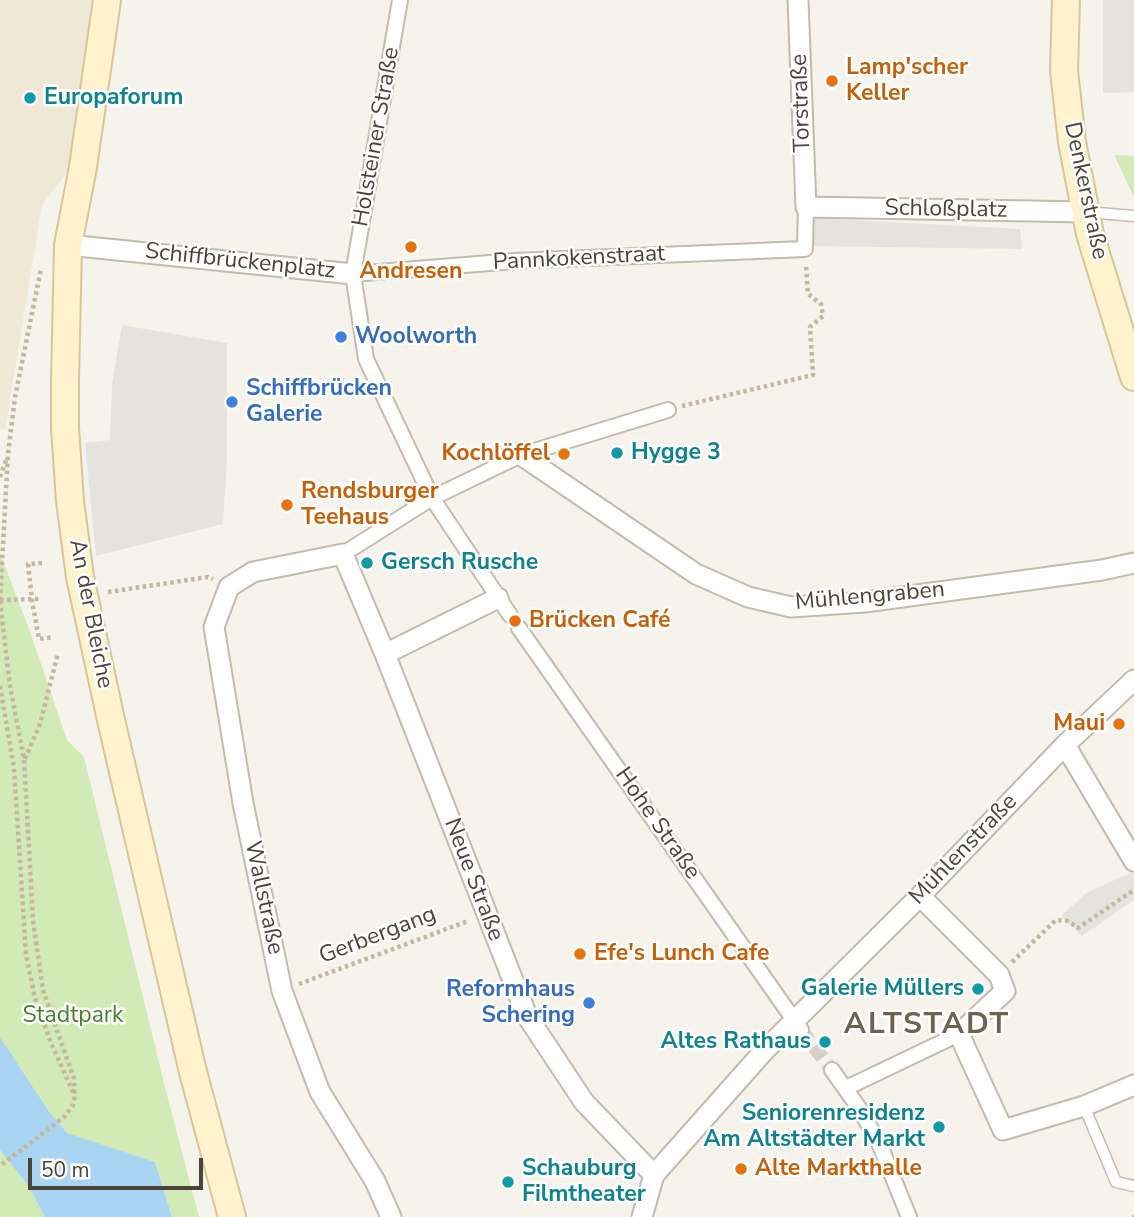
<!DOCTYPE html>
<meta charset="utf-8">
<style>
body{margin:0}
#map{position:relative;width:1134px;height:1217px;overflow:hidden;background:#f6f3ec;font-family:"Nunito Sans",sans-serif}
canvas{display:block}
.scale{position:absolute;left:28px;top:1158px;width:175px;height:32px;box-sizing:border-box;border:4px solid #4b4439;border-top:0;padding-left:9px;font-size:21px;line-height:24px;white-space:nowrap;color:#4b4439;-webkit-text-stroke:5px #fff;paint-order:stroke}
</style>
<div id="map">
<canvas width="1134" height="1217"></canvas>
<div class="scale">50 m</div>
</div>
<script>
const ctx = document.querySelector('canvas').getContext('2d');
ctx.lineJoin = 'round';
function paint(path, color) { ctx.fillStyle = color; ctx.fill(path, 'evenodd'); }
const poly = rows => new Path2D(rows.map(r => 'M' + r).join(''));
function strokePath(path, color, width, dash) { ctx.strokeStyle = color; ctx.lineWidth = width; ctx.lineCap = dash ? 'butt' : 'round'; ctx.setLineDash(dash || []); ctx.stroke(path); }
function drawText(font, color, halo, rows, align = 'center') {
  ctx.font = font + ' "Nunito Sans",sans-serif'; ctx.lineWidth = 5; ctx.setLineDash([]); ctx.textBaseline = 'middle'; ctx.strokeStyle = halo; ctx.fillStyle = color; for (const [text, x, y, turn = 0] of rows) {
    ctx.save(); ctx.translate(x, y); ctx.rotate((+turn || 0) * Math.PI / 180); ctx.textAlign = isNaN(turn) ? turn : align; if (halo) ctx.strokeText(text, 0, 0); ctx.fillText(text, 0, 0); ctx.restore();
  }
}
const education = poly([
 [0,0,102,0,78,158,42,205,5,430,0,428]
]);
const green = poly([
 [1114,155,1134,156,1134,197],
 [0,553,29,629,67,740,84,757,167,1095,199,1217,172,1217,155,1162,67,1134,50,1113,0,1037],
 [0,1150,29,1187,45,1217,0,1217]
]);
const parking = poly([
 [1103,0,1134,0,1134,92,1103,93],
 [814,218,1020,229,1022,249,813,246],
 [122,325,227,343,227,460,223,524,96,556,85,443,110,440,112,384],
 [1132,872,1134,875,1134,900,1082,936,1061,916,1086,893]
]);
const water = poly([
 [0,1037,50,1113,67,1133,155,1162,172,1217,45,1217,29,1187,0,1150]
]);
const pedestrianTunnel = poly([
 [801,1030,832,1070]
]);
const path = poly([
 [682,406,813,375,810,327,823,316,821,304,808,294,806,265],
 [0,477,7,458],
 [42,563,28,564,32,600,39,639,54,637],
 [108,592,208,577,213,579],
 [0,600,8,454,15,397,41,269],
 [0,600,39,599],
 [0,601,10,686,24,759,33,920,43,990,74,1079,75,1096,73,1105,64,1117,0,1166],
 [0,686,14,768,26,955,35,998,51,1043,73,1092],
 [25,759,40,724,58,653],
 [1012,962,1056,920,1068,921,1078,928,1134,890],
 [299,984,468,921],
 [1133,1217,1134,1216]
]);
const service = poly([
 [1087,212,1134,216],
 [1084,1106,1116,1182,1134,1186]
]);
const pedestrian = poly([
 [400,0,353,274,366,359,432,498,510,615],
 [805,246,806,207],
 [353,274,515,261,805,249],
 [343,554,432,498,521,455,668,410],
 [519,628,801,1030],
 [832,1070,859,1108,879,1143,909,1217],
 [846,1088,959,1034]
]);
const minor = poly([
 [798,0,806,207,1087,212],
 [68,245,353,274],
 [521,455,696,574,748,597,791,607,865,602,1102,570,1134,563],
 [385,654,498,598],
 [1065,745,1134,861],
 [920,896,999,975,1005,991,959,1034,1003,1130,1084,1106,1134,1085],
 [391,1217,375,1181,320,1092,282,991,243,803,214,627,229,587,253,572,343,554,385,654,527,1016,584,1102,654,1175],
 [642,1217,654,1175,764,1051,920,896,1065,745,1134,680]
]);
const secondary = poly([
 [107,0,83,167,68,245,65,381,65,428,70,501,80,577,111,720,193,1072,232,1217],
 [1066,0,1064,71,1072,142,1090,234,1134,377]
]);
const markers = [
 [832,81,7,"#e8710a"],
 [30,98,7,"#0f9aa8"],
 [411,247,7,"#e8710a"],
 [341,337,7,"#3f7fe0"],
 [232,402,7,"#3f7fe0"],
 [617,453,7,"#0f9aa8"],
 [564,454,7,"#e8710a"],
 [287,505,7,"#e8710a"],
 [367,563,7,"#0f9aa8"],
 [515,621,7,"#e8710a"],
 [1119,724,7,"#e8710a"],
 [580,954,7,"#e8710a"],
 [978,989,7,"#0f9aa8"],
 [589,1003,7,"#3f7fe0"],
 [825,1042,7,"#0f9aa8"],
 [939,1127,7,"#0f9aa8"],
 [741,1169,7,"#e8710a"],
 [508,1182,7,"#0f9aa8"]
];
const foodNames = [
 ["Lamp'scher",846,68],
 ["Keller",846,94],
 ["Andresen",411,272,"center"],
 ["Kochlöffel",550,454,"right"],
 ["Rendsburger",301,492],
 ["Teehaus",301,518],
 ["Brücken Café",529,621],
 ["Maui",1105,724,"right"],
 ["Efe's Lunch Cafe",594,954],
 ["Alte Markthalle",755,1169]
];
const cultureNames = [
 ["Europaforum",44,98],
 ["Hygge 3",631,453],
 ["Gersch Rusche",381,563],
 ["Galerie Müllers",964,989,"right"],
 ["Altes Rathaus",811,1042,"right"],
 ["Seniorenresidenz",925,1114,"right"],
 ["Am Altstädter Markt",925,1140,"right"],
 ["Schauburg",522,1169],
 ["Filmtheater",522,1195]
];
const streetNames = [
 ["Torstraße",802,103,-92],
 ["Holsteiner Straße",377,137,-80],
 ["Denkerstraße",1085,191,78],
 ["Schloßplatz",946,210,1],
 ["Pannkokenstraat",579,259,-3],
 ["Schiffbrückenplatz",240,262,6],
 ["Mühlengraben",870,597,-5],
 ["An der Bleiche",90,614,79],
 ["Hohe Straße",657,824,55],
 ["Mühlenstraße",964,850,-46],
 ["Neue Straße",473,880,69],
 ["Wallstraße",263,898,78],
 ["Gerbergang",378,936,-21]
];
const shopNames = [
 ["Woolworth",355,337],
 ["Schiffbrücken",246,389],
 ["Galerie",246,415],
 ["Reformhaus",575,990,"right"],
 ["Schering",575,1016,"right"]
];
const parkNames = [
 ["Stadtpark",73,1016]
];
const districtNames = [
 ["ALTSTADT",927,1026]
];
paint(education, '#efe8d6');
paint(green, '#d2eab5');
paint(parking, '#e5e3e0');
paint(water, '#a9d4f2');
strokePath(pedestrianTunnel, '#d4d0c8', 14, [14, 7]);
strokePath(service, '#c2bbae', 13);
strokePath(pedestrian, '#c2bbae', 18);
strokePath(minor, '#c2bbae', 23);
strokePath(secondary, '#d6c79b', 30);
strokePath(path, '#c4b79f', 4.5, [3.5, 3.5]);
strokePath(service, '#fff', 10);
strokePath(pedestrian, '#fff', 14);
strokePath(minor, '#fff', 19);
strokePath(secondary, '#fff3cd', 26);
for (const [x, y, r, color] of markers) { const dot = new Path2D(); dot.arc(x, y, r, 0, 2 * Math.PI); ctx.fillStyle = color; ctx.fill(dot); strokePath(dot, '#fff', 2.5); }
drawText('bold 23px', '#c56008', '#fff', foodNames, 'left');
drawText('bold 23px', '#0d838f', '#fff', cultureNames, 'left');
drawText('23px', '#4b4439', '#fff', streetNames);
drawText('bold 23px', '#366cbe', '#fff', shopNames, 'left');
drawText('23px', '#4a7f2a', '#fff', parkNames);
ctx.letterSpacing = '2px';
drawText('bold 30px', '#6e6250', '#fff', districtNames);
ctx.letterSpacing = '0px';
</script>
